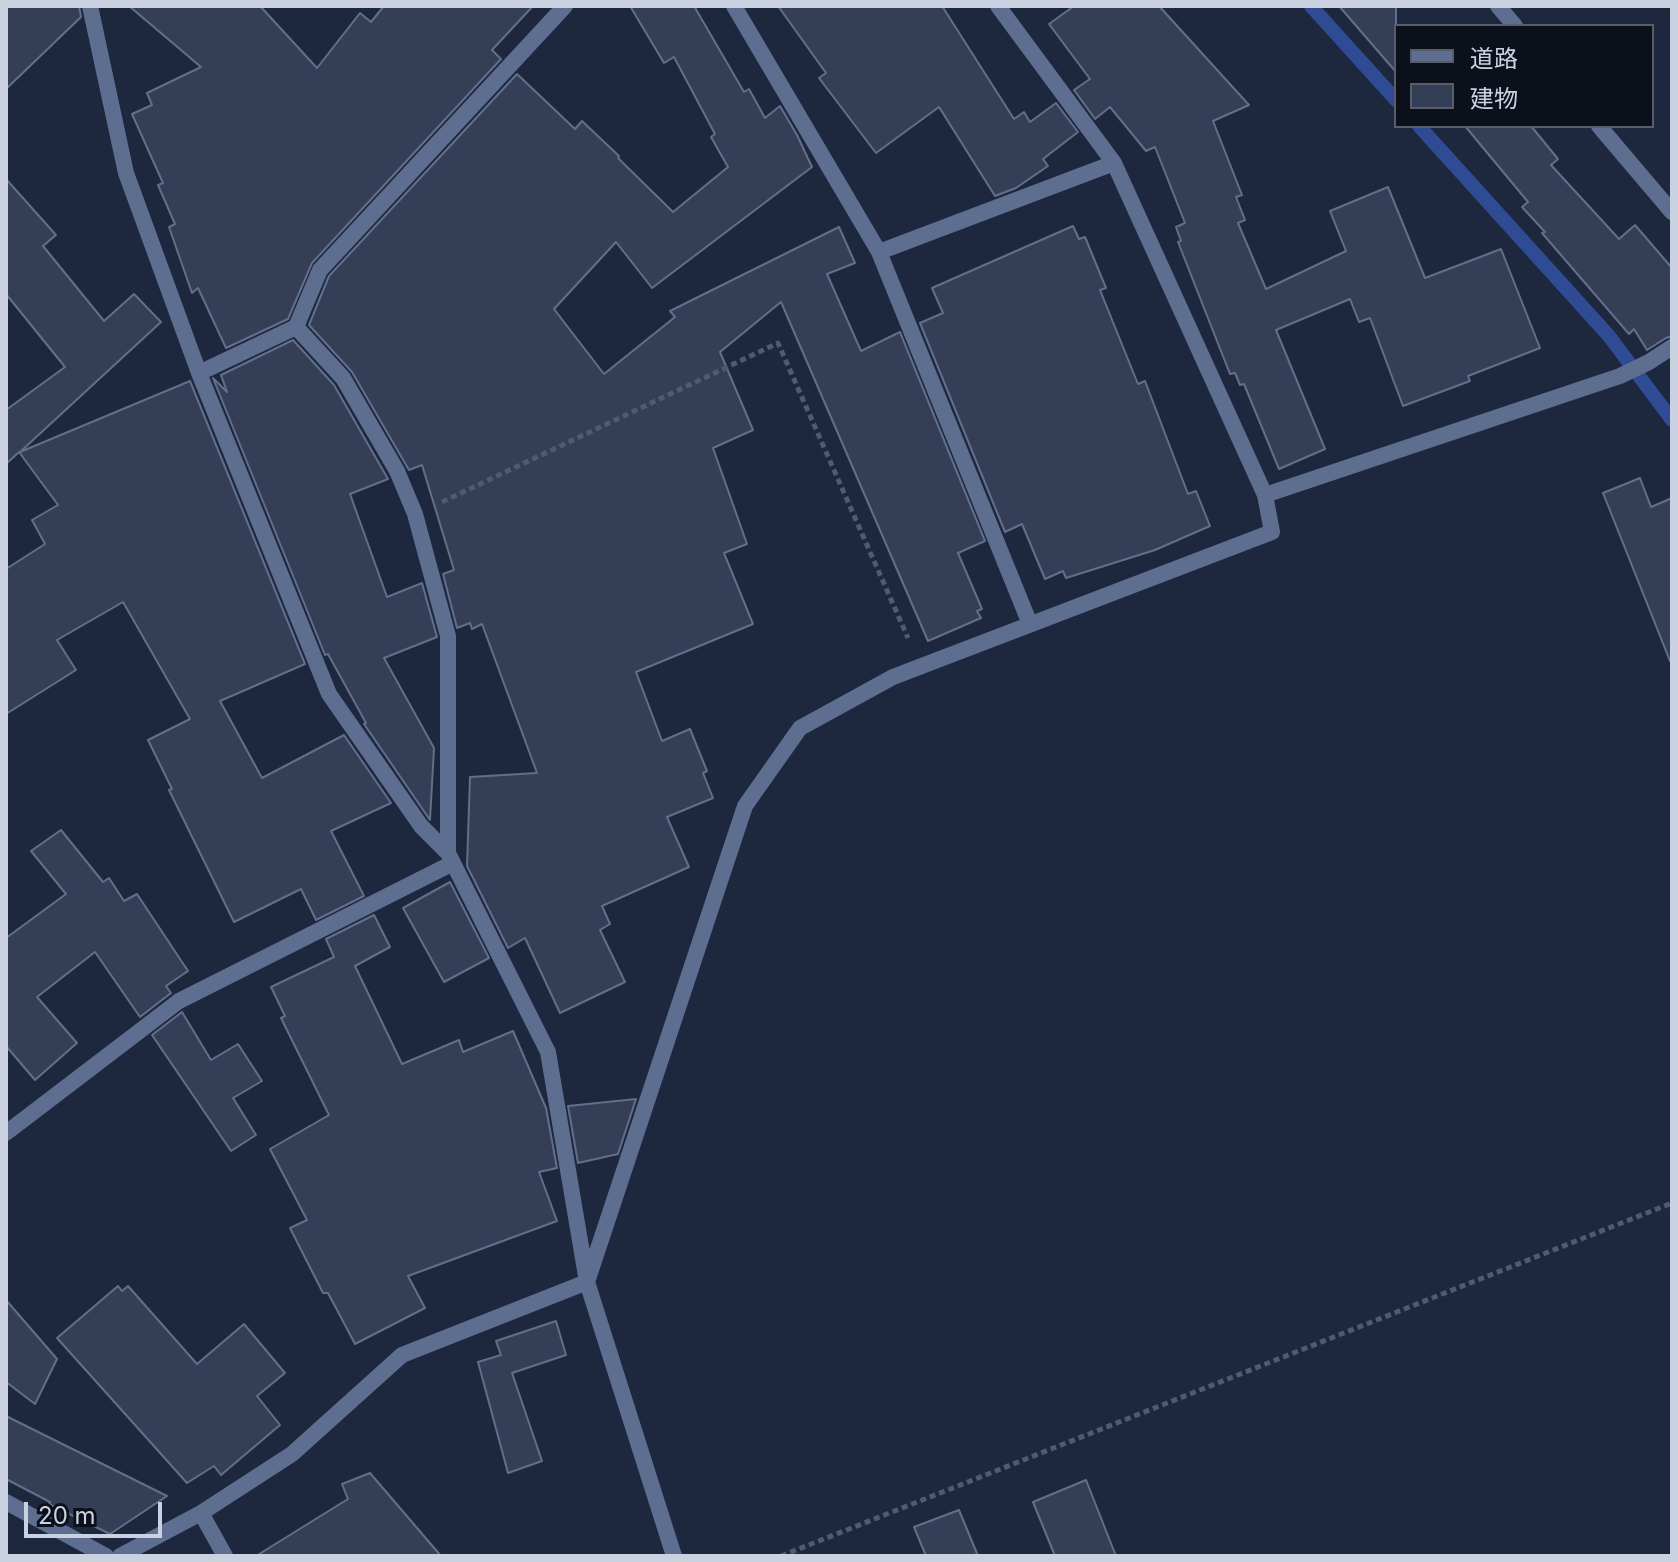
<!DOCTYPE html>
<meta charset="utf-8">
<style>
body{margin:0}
#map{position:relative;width:1678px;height:1562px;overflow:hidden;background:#1d273d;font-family:Inter,"Noto Sans JP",sans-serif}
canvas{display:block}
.frame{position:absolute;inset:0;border:8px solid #cad1e0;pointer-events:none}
.legend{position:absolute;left:1394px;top:24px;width:260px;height:104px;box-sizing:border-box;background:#0c101a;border:2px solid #585d69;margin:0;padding:10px 14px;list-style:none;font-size:24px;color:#cad1e0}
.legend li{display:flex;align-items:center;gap:16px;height:40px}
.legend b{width:40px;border:2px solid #585d69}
.scale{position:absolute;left:24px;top:1502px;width:138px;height:36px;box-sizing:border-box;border:4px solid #cad1e0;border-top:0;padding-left:10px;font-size:24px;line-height:28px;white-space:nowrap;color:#cad1e0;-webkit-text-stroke:6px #0c101a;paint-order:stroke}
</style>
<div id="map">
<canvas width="1678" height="1562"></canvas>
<div class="frame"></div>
<ul class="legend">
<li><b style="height:10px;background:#5e6e90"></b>道路</li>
<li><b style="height:22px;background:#343f57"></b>建物</li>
</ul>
<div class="scale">20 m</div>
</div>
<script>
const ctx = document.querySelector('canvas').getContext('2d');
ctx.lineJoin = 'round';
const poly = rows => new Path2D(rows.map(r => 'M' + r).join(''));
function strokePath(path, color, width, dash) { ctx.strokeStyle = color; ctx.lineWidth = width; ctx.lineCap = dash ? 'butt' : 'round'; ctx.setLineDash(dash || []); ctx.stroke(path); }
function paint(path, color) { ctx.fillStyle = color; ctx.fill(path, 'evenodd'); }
const stream = poly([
 [1311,6,1396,100],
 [1419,126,1609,336,1672,420]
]);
const building = poly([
 [6,6,79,6,81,17,6,89,6,6],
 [129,6,260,6,317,68,360,13,371,22,384,6,533,6,492,50,501,59,312,263,288,319,226,348,198,288,192,293,169,227,175,224,158,185,163,183,132,114,152,105,147,93,201,67,129,6],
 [630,6,694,6,744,92,749,89,765,118,780,106,797,135,812,167,652,288,616,242,554,309,604,374,675,317,670,311,839,227,855,263,827,274,861,351,900,332,985,541,958,553,982,609,977,611,981,618,928,641,781,302,720,352,753,430,713,448,747,544,724,553,753,624,636,672,662,741,690,729,707,771,703,773,713,798,667,817,689,867,602,906,610,924,600,930,625,982,560,1013,525,938,508,948,467,866,470,777,537,773,482,624,472,629,470,623,457,628,443,574,454,570,422,465,409,470,352,372,309,325,329,276,517,74,575,129,582,121,619,156,618,158,673,212,728,167,711,137,715,134,674,57,664,63,630,6],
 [778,6,942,6,1014,119,1024,112,1030,122,1056,103,1078,132,1043,159,1048,166,1016,188,995,196,939,107,876,153,819,78,826,73,778,6],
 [1074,6,1159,6,1249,105,1213,121,1242,195,1236,197,1245,220,1238,223,1266,289,1346,251,1330,211,1388,187,1425,278,1501,249,1540,348,1468,376,1470,381,1403,406,1370,318,1359,322,1350,299,1276,330,1325,449,1279,469,1244,384,1240,385,1235,373,1230,374,1178,242,1181,241,1176,227,1185,223,1155,147,1146,151,1110,107,1095,119,1074,90,1090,79,1049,24,1074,6],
 [1339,6,1396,6,1396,72,1339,6],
 [1465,126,1531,126,1558,159,1551,165,1619,239,1635,225,1672,268,1672,336,1666,338,1647,350,1634,329,1629,334,1542,233,1545,232,1522,207,1528,202,1465,126],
 [6,179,56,235,43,246,104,321,134,294,161,322,20,452,190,381,305,664,220,701,262,778,344,735,391,803,331,831,364,896,316,920,301,889,234,922,169,790,172,789,148,740,190,719,123,602,57,640,76,670,6,714,6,569,45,544,32,520,58,505,19,452,6,464,6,410,65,367,6,294,6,179],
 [1073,226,1079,239,1085,237,1106,288,1100,290,1138,384,1145,381,1188,494,1196,491,1210,526,1155,550,1066,578,1063,571,1045,579,1022,524,1005,532,920,323,943,313,932,288,1073,226],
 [293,340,334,385,388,479,350,494,387,597,422,583,437,637,384,658,434,748,430,820,364,724,366,723,328,654,325,655,213,378,227,392,221,375,293,340],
 [1640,478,1651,507,1672,498,1672,661,1670,661,1603,493,1640,478],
 [61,830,103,882,109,878,124,901,137,894,188,971,166,986,171,993,140,1017,95,952,37,997,77,1043,35,1080,6,1046,6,938,66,894,31,851,61,830],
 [450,882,489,958,444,982,403,908,450,882],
 [374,915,390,947,355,966,402,1064,459,1040,463,1052,513,1031,546,1108,557,1168,539,1172,557,1221,408,1276,425,1308,355,1344,328,1293,323,1293,290,1228,307,1220,270,1149,329,1115,281,1018,285,1016,271,987,334,957,326,939,374,915],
 [182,1012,211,1060,238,1044,262,1081,233,1098,256,1135,231,1151,152,1035,182,1012],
 [636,1099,618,1154,578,1163,568,1106,636,1099],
 [118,1286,122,1291,128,1286,197,1364,244,1324,285,1373,257,1396,280,1425,221,1475,214,1466,187,1483,57,1338,118,1286],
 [6,1300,57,1359,35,1404,6,1382,6,1300],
 [556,1321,566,1355,512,1373,542,1461,508,1473,478,1362,501,1355,496,1341,556,1321],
 [6,1416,167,1496,110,1534,49,1504,50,1502,6,1479,6,1416],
 [370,1473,441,1556,256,1556,348,1499,342,1484,370,1473],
 [1086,1480,1116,1556,1055,1556,1033,1502,1086,1480],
 [959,1510,978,1556,926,1556,914,1527,959,1510]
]);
const path = poly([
 [442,502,778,343,908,638],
 [781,1556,1672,1203]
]);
const service = poly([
 [1498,6,1515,26],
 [1599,126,1672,212]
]);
const minor = poly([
 [90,6,126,173,199,373,329,694,421,826,448,853,548,1052,587,1282,674,1556],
 [734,6,879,252,1030,624],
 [879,252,1114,163],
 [296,327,343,378,397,471,415,514,448,636,448,853],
 [199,373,296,327,320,270,565,6],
 [1265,495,1620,376,1649,362,1672,347],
 [6,1133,179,1001,453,863],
 [6,1502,106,1556],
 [201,1513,225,1556],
 [120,1556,201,1513,292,1454,402,1355,587,1282,745,806,800,728,893,677,1272,532,1265,495,1114,163,998,6]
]);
strokePath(stream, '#2e4b94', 14);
paint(building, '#343f57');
strokePath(building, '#636f89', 2);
strokePath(path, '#515a6e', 5, [6, 4]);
strokePath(service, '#5e6e90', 16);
strokePath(minor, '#5e6e90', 16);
</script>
